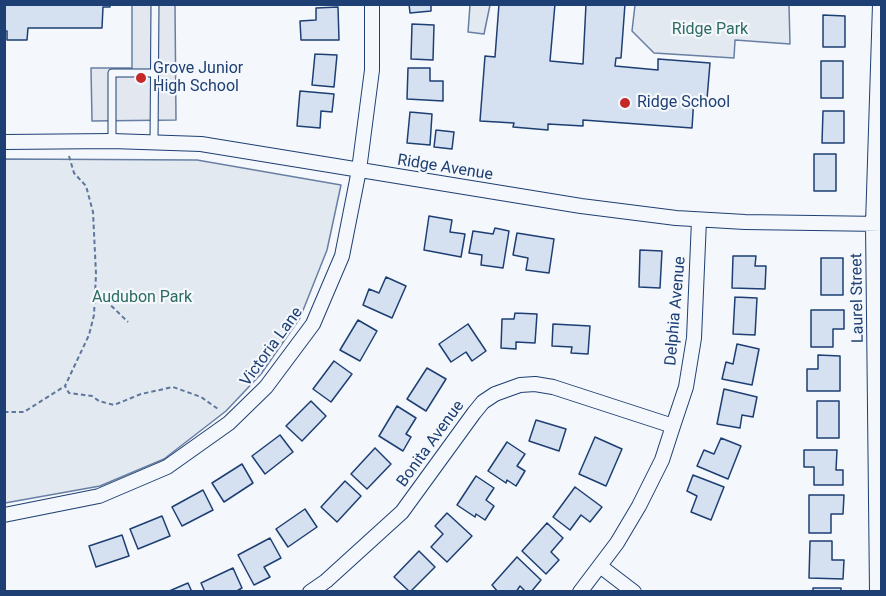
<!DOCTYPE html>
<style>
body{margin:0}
#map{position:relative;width:886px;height:596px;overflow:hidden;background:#f4f7fb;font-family:Roboto,sans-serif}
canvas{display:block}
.frame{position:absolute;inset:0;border:6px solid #1d3f73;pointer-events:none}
</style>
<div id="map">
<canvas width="886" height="596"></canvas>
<div class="frame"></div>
</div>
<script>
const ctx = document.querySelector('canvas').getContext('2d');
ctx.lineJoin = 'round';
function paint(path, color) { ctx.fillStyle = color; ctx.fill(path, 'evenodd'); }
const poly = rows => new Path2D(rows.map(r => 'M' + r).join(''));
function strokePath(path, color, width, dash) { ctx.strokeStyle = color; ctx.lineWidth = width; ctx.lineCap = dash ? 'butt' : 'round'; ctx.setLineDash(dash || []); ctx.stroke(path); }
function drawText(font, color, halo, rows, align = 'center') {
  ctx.font = font + ' Roboto,sans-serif'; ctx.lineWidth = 4.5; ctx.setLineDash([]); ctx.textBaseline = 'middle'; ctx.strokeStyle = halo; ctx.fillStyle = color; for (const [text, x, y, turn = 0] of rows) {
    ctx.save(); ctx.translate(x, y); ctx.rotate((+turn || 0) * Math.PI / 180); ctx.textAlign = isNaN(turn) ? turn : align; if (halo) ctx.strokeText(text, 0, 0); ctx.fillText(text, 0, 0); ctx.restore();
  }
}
const green = poly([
 [470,5,490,5,484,34,468,32,470,5],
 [635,5,789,5,790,44,735,40,734,58,654,53,632,31,635,5],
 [5,159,197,160,341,185,327,250,300,318,261,374,226,411,164,459,100,486,5,503,5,159]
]);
const parking = poly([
 [132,5,175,5,176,120,92,121,91,68,132,68,132,5]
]);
const building = poly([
 [4,4,110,4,110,7,103,7,102,28,28,28,27,40,7,40,7,31,4,31,4,4],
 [409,4,431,4,431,11,410,13,409,4],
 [499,4,555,4,550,61,583,64,586,4,625,4,621,58,616,58,615,66,658,70,658,59,710,63,707,99,694,97,692,128,583,120,583,126,548,124,548,130,513,127,514,123,480,121,485,56,495,57,499,4],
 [338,7,339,40,301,40,300,21,316,20,316,8,338,7],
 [823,15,845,16,845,47,823,47,823,15],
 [412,24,434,25,433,60,411,59,412,24],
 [315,54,337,55,334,87,312,85,315,54],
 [821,61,843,61,843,98,821,98,821,61],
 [408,68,430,68,430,81,443,81,443,101,407,99,408,68],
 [300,91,334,94,332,112,321,111,320,128,297,126,300,91],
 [823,111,844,111,844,143,822,143,823,111],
 [410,112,432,114,430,145,407,143,410,112],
 [436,130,454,132,452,149,434,147,436,130],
 [814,154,836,154,836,191,814,191,814,154],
 [429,216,452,220,450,232,465,234,461,257,424,250,429,216],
 [495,228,509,231,503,268,481,265,482,255,469,253,473,231,493,234,495,228],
 [517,233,554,239,549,273,526,270,528,258,513,255,517,233],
 [640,250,662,251,660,288,639,287,640,250],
 [733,256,756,256,755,266,766,266,765,289,732,288,733,256],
 [821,258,843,258,843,295,821,295,821,258],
 [386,277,406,286,392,318,363,305,369,289,379,293,386,277],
 [735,297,757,298,755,335,733,334,735,297],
 [811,310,844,310,844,329,833,329,833,347,811,347,811,310],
 [515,313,537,314,535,343,516,342,516,349,501,348,502,319,514,319,515,313],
 [358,320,377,331,360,361,340,350,358,320],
 [468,324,486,351,472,361,466,352,451,362,439,344,468,324],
 [553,324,590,326,588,354,571,353,572,347,552,346,553,324],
 [737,344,759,349,752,385,722,379,726,362,733,364,737,344],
 [818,355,840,356,840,391,807,391,807,369,818,369,818,355],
 [334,361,352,374,331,402,313,389,334,361],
 [427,368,446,379,426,411,407,399,427,368],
 [724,389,757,397,753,417,742,415,740,428,717,424,724,389],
 [311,401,326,416,302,441,286,426,311,401],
 [817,401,839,401,839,438,817,438,817,401],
 [397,406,416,418,406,434,411,437,403,451,379,436,397,406],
 [536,420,566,429,559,451,529,441,536,420],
 [280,435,293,452,265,474,252,456,280,435],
 [595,437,622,449,606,486,579,474,595,437],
 [721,438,741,446,728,479,697,466,704,450,714,454,721,438],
 [507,442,525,454,517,466,525,471,516,486,507,480,506,483,488,471,507,442],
 [375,448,391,464,367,489,351,474,375,448],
 [804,450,837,450,836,470,843,470,843,485,814,485,814,467,804,467,804,450],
 [242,464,253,483,224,502,212,483,242,464],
 [693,475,724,487,711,520,691,512,697,496,687,491,693,475],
 [476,476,494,488,486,500,494,506,485,520,476,514,475,517,457,505,476,476],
 [345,481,361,496,337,522,321,507,345,481],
 [575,487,602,507,590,522,581,515,570,530,553,517,575,487],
 [203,490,213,510,182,526,172,507,203,490],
 [809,495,844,495,843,514,831,514,831,533,809,533,809,495],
 [305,509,317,527,288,547,276,529,305,509],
 [447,513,472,536,447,562,431,547,443,534,435,526,447,513],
 [162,516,170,536,138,549,130,529,162,516],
 [547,523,563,538,551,552,559,560,546,574,522,551,547,523],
 [122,535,129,556,96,567,89,546,122,535],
 [270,538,281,558,264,567,270,577,254,585,238,555,270,538],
 [810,541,832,541,832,560,844,560,843,579,809,578,810,541],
 [419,551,435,567,410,592,394,577,419,551],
 [517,557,541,580,531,592,526,592,520,586,516,592,498,592,492,585,517,557],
 [233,568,242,588,235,592,205,592,201,583,233,568],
 [188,583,192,592,167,592,188,583],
 [813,588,841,588,841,592,813,592,813,588]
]);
const path = poly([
 [69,156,74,173,86,186,93,212,96,274,94,315,89,335,65,386,69,393,92,396,99,401,114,405,141,394,173,387,201,397,218,409],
 [95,290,128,322],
 [4,412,24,412,65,386]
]);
const lane = poly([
 [112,141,112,73,155,73],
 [154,142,155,4]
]);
const street = poly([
 [4,142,112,141,201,144,581,206,676,218,745,222,882,224],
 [4,515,99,496,167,467,229,423,266,387,313,324,342,256,359,170,372,70,372,4],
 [600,566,634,592],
 [310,592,326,581,402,512,474,413,483,402,495,394,520,385,535,384,553,387,673,426],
 [580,592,617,543,639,506,662,460,673,426,686,387,694,338,699,220],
 [877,592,873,224,880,4]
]);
const markers = [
 [141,78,6,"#c62828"],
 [625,103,6,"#c62828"]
];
const parkNames = [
 ["Ridge Park",710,30],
 ["Audubon Park",142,298]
];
const poiNames = [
 ["Grove Junior",153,69],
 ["High School",153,87],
 ["Ridge School",637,103]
];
const streetNames = [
 ["Ridge Avenue",445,168,9],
 ["Laurel Street",858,298,-91],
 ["Delphia Avenue",676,311,-85],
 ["Victoria Lane",272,347,-54],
 ["Bonita Avenue",431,444,-54]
];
paint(green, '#e3e9f0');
strokePath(green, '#687fa3', 1.5);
paint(parking, '#e3e8f0');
strokePath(parking, '#687fa3', 1.5);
paint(building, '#d5e0f0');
strokePath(building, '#1d3f73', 1.5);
strokePath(lane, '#1d3f73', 9);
strokePath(street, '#1d3f73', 16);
strokePath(path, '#5e769c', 2, [4.5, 3]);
strokePath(lane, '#f4f7fb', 7);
strokePath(street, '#f4f7fb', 14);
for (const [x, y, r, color] of markers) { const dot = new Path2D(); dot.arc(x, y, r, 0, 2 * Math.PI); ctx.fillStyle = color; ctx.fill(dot); strokePath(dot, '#f4f7fb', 2); }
drawText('16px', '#2c6c60', '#f4f7fb', parkNames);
drawText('16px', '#1d3f73', '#f4f7fb', poiNames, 'left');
drawText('16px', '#1d3f73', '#f4f7fb', streetNames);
</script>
